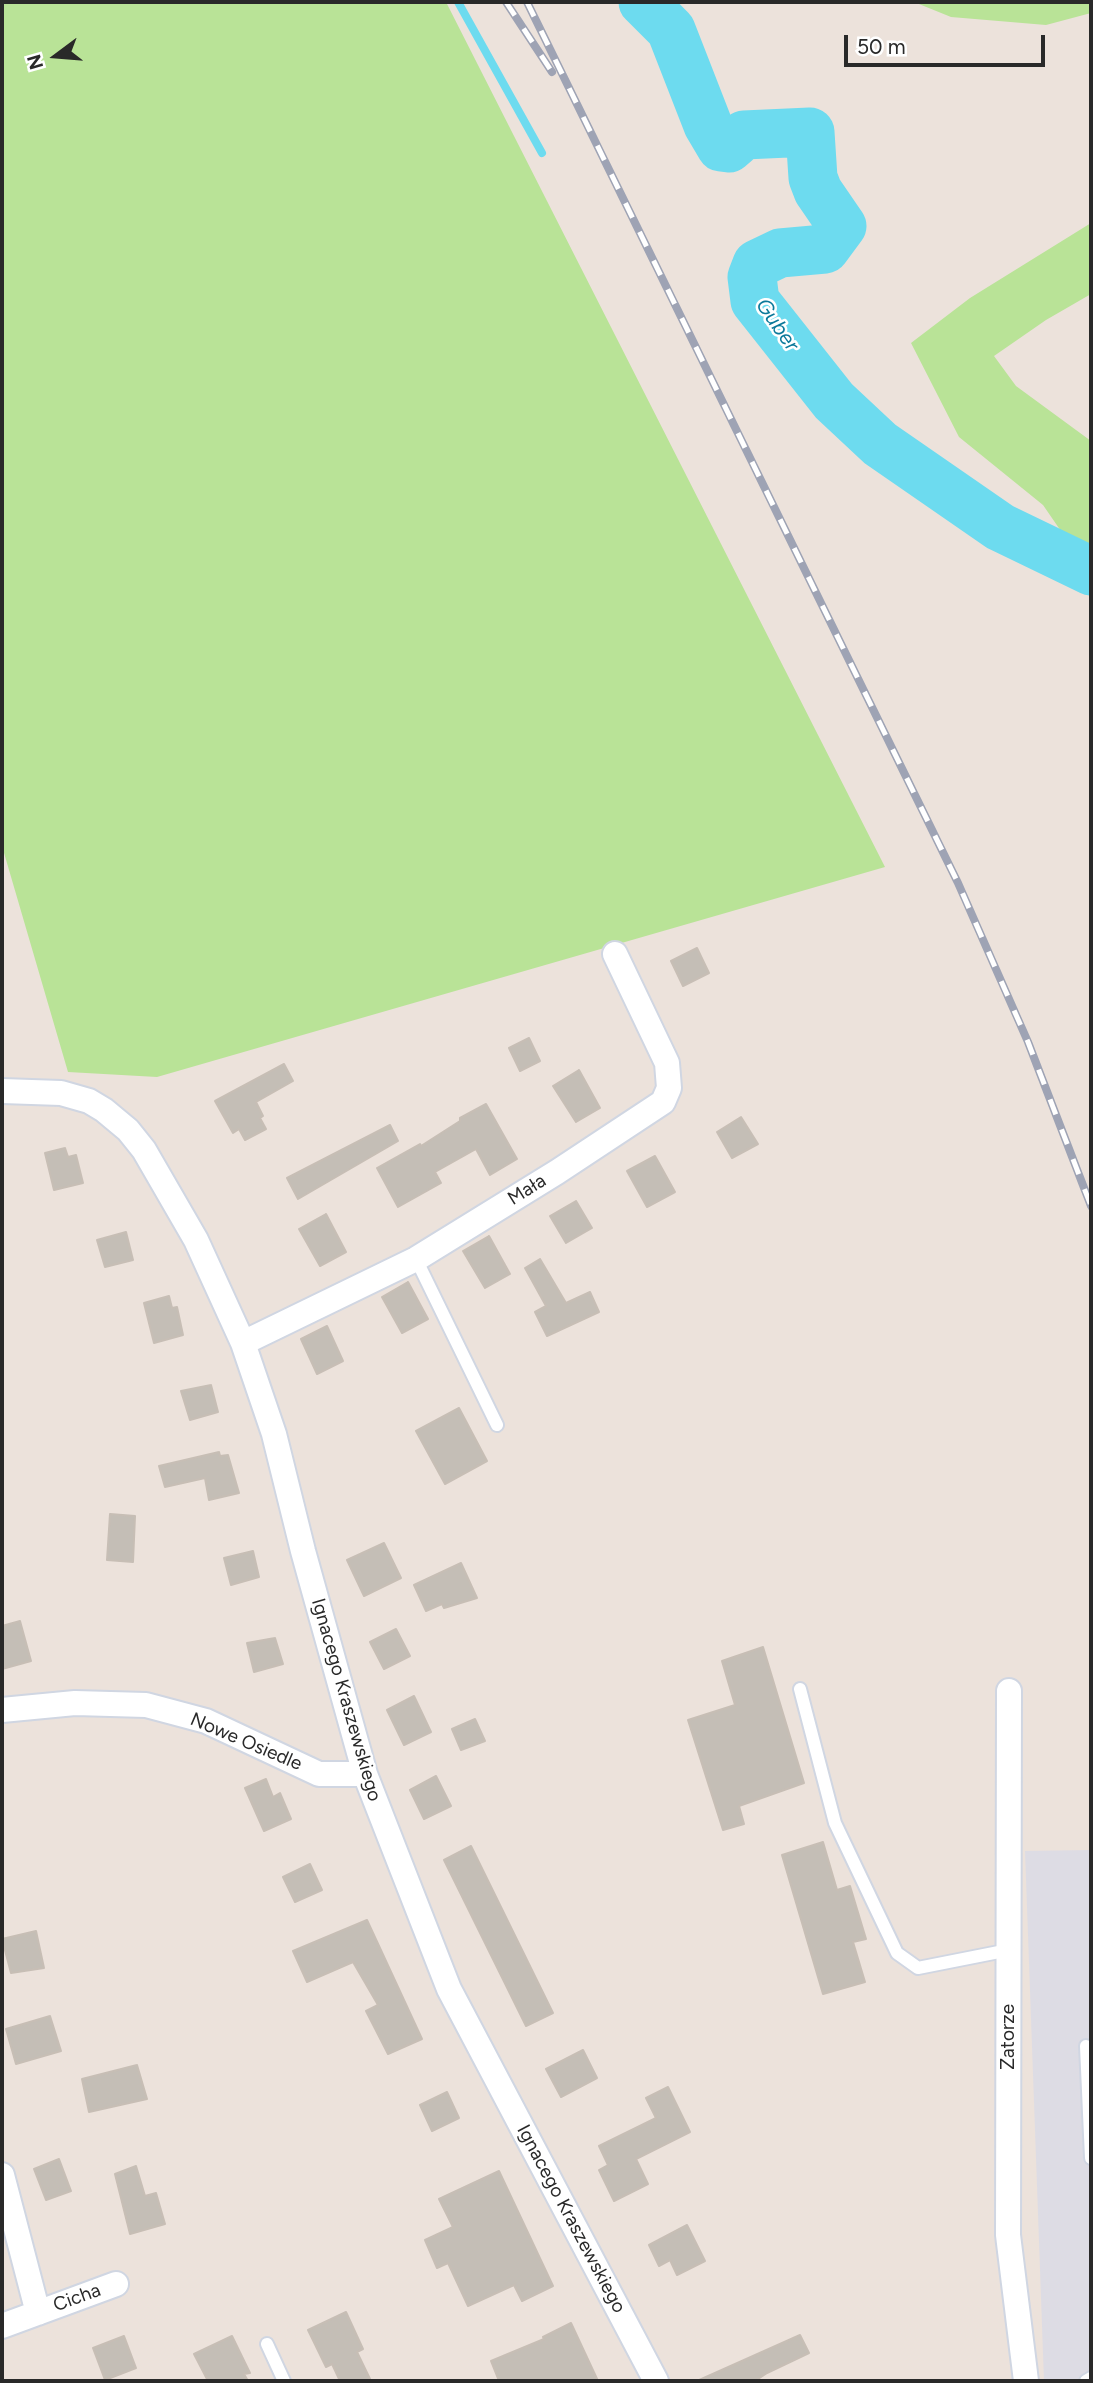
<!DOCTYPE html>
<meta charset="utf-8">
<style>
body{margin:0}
#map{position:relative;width:1093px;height:2383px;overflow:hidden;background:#ece2db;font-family:Figtree,sans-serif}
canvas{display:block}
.frame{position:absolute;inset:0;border:4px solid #292929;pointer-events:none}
.north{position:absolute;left:21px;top:21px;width:70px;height:70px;-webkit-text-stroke:5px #fff;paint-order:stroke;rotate:254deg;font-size:19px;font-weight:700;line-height:28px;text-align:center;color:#292929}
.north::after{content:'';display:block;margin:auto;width:24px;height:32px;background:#292929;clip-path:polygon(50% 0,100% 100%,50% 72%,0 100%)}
.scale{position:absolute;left:844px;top:35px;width:201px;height:32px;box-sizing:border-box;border:4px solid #292929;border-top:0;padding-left:9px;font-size:21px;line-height:24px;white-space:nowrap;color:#292929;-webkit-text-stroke:5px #fff;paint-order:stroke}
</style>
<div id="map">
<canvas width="1093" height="2383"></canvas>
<div class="frame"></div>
<div class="north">N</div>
<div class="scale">50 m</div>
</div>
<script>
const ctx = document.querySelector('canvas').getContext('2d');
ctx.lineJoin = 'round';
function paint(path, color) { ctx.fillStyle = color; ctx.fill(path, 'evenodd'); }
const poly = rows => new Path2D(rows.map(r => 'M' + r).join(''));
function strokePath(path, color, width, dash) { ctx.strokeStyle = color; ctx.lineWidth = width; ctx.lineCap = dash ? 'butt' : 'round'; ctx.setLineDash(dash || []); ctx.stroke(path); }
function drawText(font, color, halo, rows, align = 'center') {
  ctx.font = font + ' Figtree,sans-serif'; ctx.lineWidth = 5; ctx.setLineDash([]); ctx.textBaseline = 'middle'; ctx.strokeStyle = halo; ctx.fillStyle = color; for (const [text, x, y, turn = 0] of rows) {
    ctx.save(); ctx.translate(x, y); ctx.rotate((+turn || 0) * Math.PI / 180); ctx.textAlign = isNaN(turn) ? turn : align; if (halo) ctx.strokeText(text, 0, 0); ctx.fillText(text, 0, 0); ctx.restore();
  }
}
const industrial = poly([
 [1091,1850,1091,2381,1044,2381,1025,1851]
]);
const green = poly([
 [2,2,446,2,885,867,157,1077,68,1072,2,846],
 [914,2,1091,2,1091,13,1046,25,951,17],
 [1091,223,1091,294,1046,320,994,356,1016,386,1091,441,1091,602,1074,550,1043,505,959,437,911,343,970,298]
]);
const stream = poly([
 [458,2,542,153]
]);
const river = poly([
 [643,2,671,30,708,125,721,147,729,148,744,135,810,132,813,178,818,191,842,226,825,249,780,253,757,264,752,277,755,301,834,401,880,444,1000,527,1091,571]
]);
const building = poly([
 [697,948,709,973,683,986,671,961,697,948],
 [529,1038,540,1061,520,1071,509,1048,529,1038],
 [284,1064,293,1081,256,1102,263,1116,260,1118,266,1129,245,1140,239,1129,233,1133,215,1101,284,1064],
 [579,1070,600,1108,576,1122,553,1086,579,1070],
 [486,1104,517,1159,490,1175,476,1149,435,1172,441,1183,398,1207,377,1168,420,1144,421,1146,460,1121,460,1118,486,1104],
 [741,1117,758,1144,732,1158,717,1132,741,1117],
 [390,1125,398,1141,298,1199,287,1178,390,1125],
 [65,1148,68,1157,76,1155,83,1183,54,1190,45,1153,65,1148],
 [655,1156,675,1192,647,1207,627,1171,655,1156],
 [576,1201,592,1228,566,1243,550,1216,576,1201],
 [326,1214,346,1252,320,1266,299,1229,326,1214],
 [126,1232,133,1260,105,1267,97,1240,126,1232],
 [489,1236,510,1274,485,1288,463,1251,489,1236],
 [540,1259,566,1303,590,1292,599,1312,547,1336,535,1312,546,1306,525,1268,540,1259],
 [408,1282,428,1319,402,1333,382,1297,408,1282],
 [169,1296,172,1308,177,1307,183,1335,154,1343,144,1303,169,1296],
 [327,1326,343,1361,317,1374,301,1339,327,1326],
 [211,1385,218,1412,190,1420,181,1391,211,1385],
 [459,1408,487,1461,445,1484,416,1431,459,1408],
 [219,1452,220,1456,228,1455,239,1493,209,1500,205,1478,165,1487,159,1466,219,1452],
 [110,1514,135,1516,133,1562,107,1560,110,1514],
 [384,1543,401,1578,364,1596,347,1560,384,1543],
 [253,1551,259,1577,231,1585,224,1558,253,1551],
 [461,1563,477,1598,444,1608,442,1604,426,1611,414,1585,461,1563],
 [20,1621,31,1661,2,1669,2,1626,20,1621],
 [396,1629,410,1656,384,1669,370,1642,396,1629],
 [275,1638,283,1664,254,1672,247,1643,275,1638],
 [763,1647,804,1783,739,1806,744,1824,723,1830,688,1720,735,1705,722,1661,763,1647],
 [414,1696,431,1732,404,1745,387,1710,414,1696],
 [475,1719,485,1741,461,1750,452,1729,475,1719],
 [436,1776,451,1806,424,1819,410,1790,436,1776],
 [266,1779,273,1797,280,1793,291,1819,264,1831,245,1788,266,1779],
 [823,1842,837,1890,850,1886,866,1939,853,1942,865,1982,823,1994,782,1855,823,1842],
 [471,1846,553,2013,526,2026,444,1860,471,1846],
 [310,1864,322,1890,295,1902,283,1877,310,1864],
 [367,1920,422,2039,388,2054,366,2011,378,2005,353,1962,307,1982,293,1951,367,1920],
 [36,1931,44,1968,11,1973,2,1939,36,1931],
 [50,2016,61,2051,16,2064,6,2029,50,2016],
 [583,2050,597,2078,561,2097,546,2069,583,2050],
 [137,2065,147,2099,89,2112,82,2079,137,2065],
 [668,2087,690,2132,636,2159,648,2184,614,2201,599,2170,608,2165,599,2146,656,2118,646,2098,668,2087],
 [447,2092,459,2118,432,2131,420,2105,447,2092],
 [59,2159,71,2191,46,2200,34,2169,59,2159],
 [136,2166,145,2196,156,2193,165,2224,130,2234,115,2174,136,2166],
 [499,2171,553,2286,522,2301,514,2285,468,2306,448,2263,437,2268,425,2240,453,2227,439,2199,499,2171],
 [687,2225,705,2261,677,2275,670,2260,659,2266,649,2245,687,2225],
 [346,2312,363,2349,357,2352,371,2381,340,2381,332,2364,326,2367,308,2330,346,2312],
 [571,2323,598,2381,499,2381,491,2361,544,2339,543,2337,571,2323],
 [800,2335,809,2353,767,2373,755,2381,697,2381,800,2335],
 [124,2336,136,2368,105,2380,93,2348,124,2336],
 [232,2336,250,2373,244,2374,248,2381,208,2381,194,2354,232,2336]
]);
const service = poly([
 [416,1259,497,1425],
 [800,1689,835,1823,897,1953,918,1968,1009,1950],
 [1086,2046,1091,2158],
 [267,2344,284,2381],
 [1086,2381,1091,2378]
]);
const minor = poly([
 [2,1091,61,1093,89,1101,104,1110,128,1130,144,1150,196,1240,243,1343,274,1434,303,1551,365,1774,449,1989,656,2381],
 [243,1343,416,1259,557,1172,663,1102,669,1088,667,1063,615,954],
 [1009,1691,1008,2235,1026,2381],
 [2,1710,75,1703,146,1705,206,1721,319,1774,365,1774],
 [2,2175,38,2313],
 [2,2326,116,2284]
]);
const rail = poly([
 [506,2,552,72],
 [527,2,958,883,1028,1042,1091,1206]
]);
const streetNames = [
 ["Mała",527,1190,-32],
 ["Ignacego Kraszewskiego",346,1700,74],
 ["Nowe Osiedle",246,1742,23],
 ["Zatorze",1008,2037,-90],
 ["Ignacego Kraszewskiego",571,2219,62],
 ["Cicha",77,2298,-20]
];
const waterNames = [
 ["Guber",777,325,55]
];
paint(industrial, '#dddce4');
paint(green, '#b9e397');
strokePath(stream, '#6ddbef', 8);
strokePath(river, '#6ddbef', 49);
paint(building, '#c4beb6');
strokePath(building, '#c7beb5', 2);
strokePath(service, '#d0d6e2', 16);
strokePath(minor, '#d0d6e2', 28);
strokePath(service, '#fff', 12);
strokePath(minor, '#fff', 24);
strokePath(rail, '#9ea3b4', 8);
strokePath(rail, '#fff', 5, [16]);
drawText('19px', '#292929', '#fff', streetNames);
drawText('italic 21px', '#0c799a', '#fff', waterNames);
</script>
